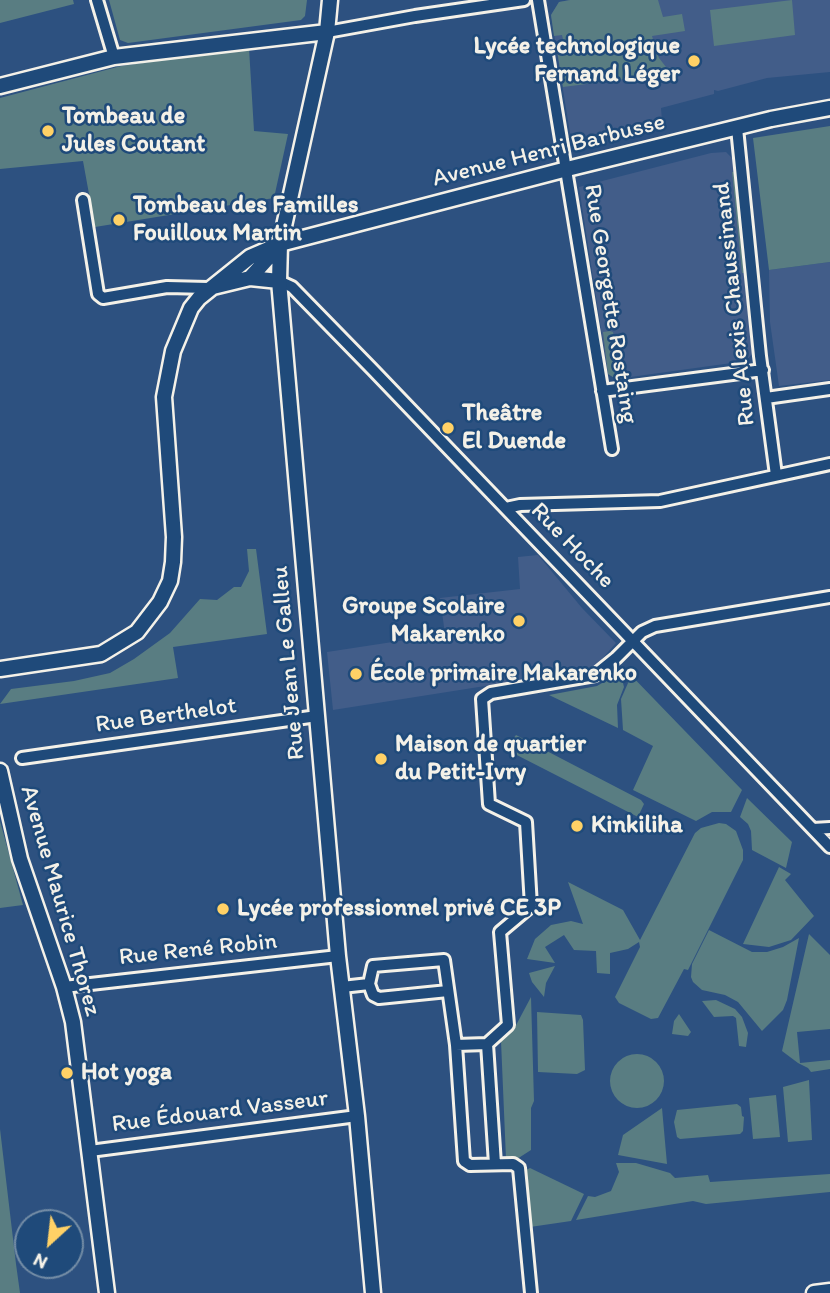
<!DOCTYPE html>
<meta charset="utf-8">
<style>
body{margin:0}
#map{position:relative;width:830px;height:1293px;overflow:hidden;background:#2d5180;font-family:Itim,sans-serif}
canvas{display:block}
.north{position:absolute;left:14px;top:1209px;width:70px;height:70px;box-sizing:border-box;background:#1f4a7a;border:2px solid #748da6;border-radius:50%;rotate:207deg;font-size:19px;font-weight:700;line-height:28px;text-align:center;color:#f4f1e8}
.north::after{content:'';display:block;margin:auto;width:24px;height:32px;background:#ffd166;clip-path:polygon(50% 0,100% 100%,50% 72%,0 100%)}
</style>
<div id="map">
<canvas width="830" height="1293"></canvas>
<div class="north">N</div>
</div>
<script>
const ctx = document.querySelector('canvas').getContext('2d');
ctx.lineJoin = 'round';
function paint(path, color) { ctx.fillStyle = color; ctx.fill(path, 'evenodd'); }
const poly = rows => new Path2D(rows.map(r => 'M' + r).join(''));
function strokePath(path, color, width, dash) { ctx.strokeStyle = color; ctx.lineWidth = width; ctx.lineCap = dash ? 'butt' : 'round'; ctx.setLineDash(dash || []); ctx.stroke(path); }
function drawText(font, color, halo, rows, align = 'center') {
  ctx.font = font + ' Itim,sans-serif'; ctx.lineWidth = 5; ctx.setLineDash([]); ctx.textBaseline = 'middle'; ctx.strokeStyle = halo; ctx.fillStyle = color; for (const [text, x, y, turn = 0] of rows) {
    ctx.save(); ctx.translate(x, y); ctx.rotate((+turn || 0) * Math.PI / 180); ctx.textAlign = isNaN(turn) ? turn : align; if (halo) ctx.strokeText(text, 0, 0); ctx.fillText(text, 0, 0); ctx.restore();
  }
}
const built = poly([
 [570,0,830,0,830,72,767,78,718,91,714,90,714,94,661,108,662,121,581,141,570,133,551,15,559,2],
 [726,152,733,159,752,354,746,361,616,379,608,374,579,187,711,153],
 [830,262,830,380,779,386,770,322,769,270],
 [538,555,582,608,616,643,593,669,333,710,327,652,445,634,440,598,520,589,518,557]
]);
const green = poly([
 [0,0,73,0,74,4,0,23],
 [109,0,307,0,305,16,301,20,128,43,120,40],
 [570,0,658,0,663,17,682,14,685,31,652,36,656,49,664,49,665,52,657,53,659,58,666,67,671,68,672,73,563,87,557,50,565,48,562,35,554,36,551,15,559,2],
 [792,0,795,35,714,46,710,10],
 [249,48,254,131,288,134,274,198,95,227,83,161,0,169,0,98,121,66],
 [830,126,830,262,769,270,753,138],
 [732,172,734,172,744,273,742,273],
 [610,331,613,332,619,371,625,370,627,378,616,379,608,374,603,332],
 [247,549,256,549,267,634,173,647,178,678,0,704,11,689,74,681,110,673,134,659,170,633,200,599,217,600,234,587,241,587,249,571],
 [619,667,624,687,617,705,618,728,549,695,597,686,609,679],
 [625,669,742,790,731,812,712,812,696,821,633,790,653,746,623,730,621,699,628,683],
 [516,735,641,800,644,804,638,817,505,749],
 [747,798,792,842,786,868,752,850,751,831,748,824,740,817],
 [0,821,23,905,0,908],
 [719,823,726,824,736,831,743,850,743,860,688,970,684,969,658,1018,651,1019,619,1003,615,997,640,947,639,942,628,949,610,953,610,974,597,973,596,951,574,950,564,935,545,947,555,963,527,959,535,939,551,925,571,921,583,924,568,882,623,910,640,940,695,833,701,828],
 [779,867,791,874,785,880,814,916,791,940,769,947,743,944],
 [709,930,752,952,767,952,783,947,799,938,787,1000,783,1010,762,1031,738,1002,725,995,702,990,693,982,691,977,692,964],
 [809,934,830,955,830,1029,797,1032,800,1063,830,1060,830,1069,811,1072,808,1068,798,1063,782,1051],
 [555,966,546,983,544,997,532,982,529,973],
 [531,997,534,1101,531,1108,531,1150,517,1159,506,1159,501,1041,514,1029],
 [716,1000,735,1009,742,1017,748,1033,746,1047,739,1046,736,1018,733,1016,714,1017,702,1001],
 [537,1012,581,1015,583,1020,585,1070,577,1074,538,1072],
 [679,1014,691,1032,688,1036,672,1034,674,1021],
 '610 1081a27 27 0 1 1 54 0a27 27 0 1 1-54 0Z',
 [809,1080,812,1140,788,1142,783,1087],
 [776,1095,780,1137,753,1139,749,1098],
 [737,1104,741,1107,742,1116,744,1117,743,1131,740,1134,680,1139,677,1137,674,1122,677,1110],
 [662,1108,667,1164,618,1155,623,1135],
 [0,1129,16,1264,20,1293,0,1293],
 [616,1163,636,1163,670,1173,675,1178,708,1175,710,1182,830,1174,830,1192,706,1204,693,1201,576,1220,588,1196,595,1197,611,1191,619,1172],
 [530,1168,584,1194,571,1221,530,1227,524,1171]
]);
const street = poly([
 [97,0,114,57],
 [538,0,612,449],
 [327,32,415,16,524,0],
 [737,128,760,356,776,475],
 [83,200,98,294,103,298,167,287,208,288],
 [279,281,292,287,373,370,830,847],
 [602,391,763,370],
 [766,398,830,389],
 [506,508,520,505,660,501,830,464],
 [22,758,317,716],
 [813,829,830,828],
 [369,984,373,966,444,960,456,1045,464,1161,470,1165,513,1164,519,1168,531,1293],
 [64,987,338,956],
 [342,987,369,984,373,995,379,998,448,991],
 [487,1044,508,1025,500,932,531,906,526,822,489,804,482,699,491,693,595,675,616,658,642,632,655,626,830,597],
 [487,1044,495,1164],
 [456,1045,487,1044],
 [90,1151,357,1116]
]);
const secondary = poly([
 [330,0,327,32,280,244,279,281,338,956,357,1116,373,1293],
 [0,86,114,57,327,32],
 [250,278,277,248],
 [213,287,250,278,279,281],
 [0,669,101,654,137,632,160,602,170,581,173,562,174,537,164,397,173,351,191,308,199,298,250,257,280,244,567,169,771,119,830,108],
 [0,771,20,859,64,987,73,1022,107,1293],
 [814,1293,830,1291]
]);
const markers = [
 [694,61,7,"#ffd166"],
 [48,131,7,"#ffd166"],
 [119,220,7,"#ffd166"],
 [448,428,7,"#ffd166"],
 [519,621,7,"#ffd166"],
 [356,674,7,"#ffd166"],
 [381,759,7,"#ffd166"],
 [577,826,7,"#ffd166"],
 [223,909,7,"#ffd166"],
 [67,1073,7,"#ffd166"]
];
const poiNames = [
 ["Lycée technologique",680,47,"right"],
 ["Fernand Léger",680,75,"right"],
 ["Tombeau de",62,117],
 ["Jules Coutant",62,145],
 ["Tombeau des Familles",133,206],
 ["Fouilloux Martin",133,234],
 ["Theâtre",462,414],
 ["El Duende",462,442],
 ["Groupe Scolaire",505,607,"right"],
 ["Makarenko",505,635,"right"],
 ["École primaire Makarenko",370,674],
 ["Maison de quartier",395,745],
 ["du Petit-Ivry",395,773],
 ["Kinkiliha",591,826],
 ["Lycée professionnel privé CE 3P",237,909],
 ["Hot yoga",81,1073]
];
const streetNames = [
 ["Avenue Henri Barbusse",549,151,-14],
 ["Rue Georgette Rostaing",610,304,81],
 ["Rue Alexis Chaussinand",735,304,-96],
 ["Rue Hoche",572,546,46],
 ["Rue Jean Le Galleu",289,663,-95],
 ["Rue Berthelot",166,716,-8],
 ["Avenue Maurice Thorez",60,901,74],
 ["Rue René Robin",198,950,-6],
 ["Rue Édouard Vasseur",220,1112,-7]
];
paint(built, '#425d89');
paint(green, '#597d82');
strokePath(street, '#f4f1e8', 16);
strokePath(secondary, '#f4f1e8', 19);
strokePath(street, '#1f4a7a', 10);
strokePath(secondary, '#1f4a7a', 14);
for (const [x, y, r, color] of markers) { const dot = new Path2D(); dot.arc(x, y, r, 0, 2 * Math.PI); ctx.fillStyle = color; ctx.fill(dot); strokePath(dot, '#1f4a7a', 2.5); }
drawText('bold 24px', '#f4f1e8', '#1f4a7a', poiNames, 'left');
drawText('24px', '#f4f1e8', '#1f4a7a', streetNames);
</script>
